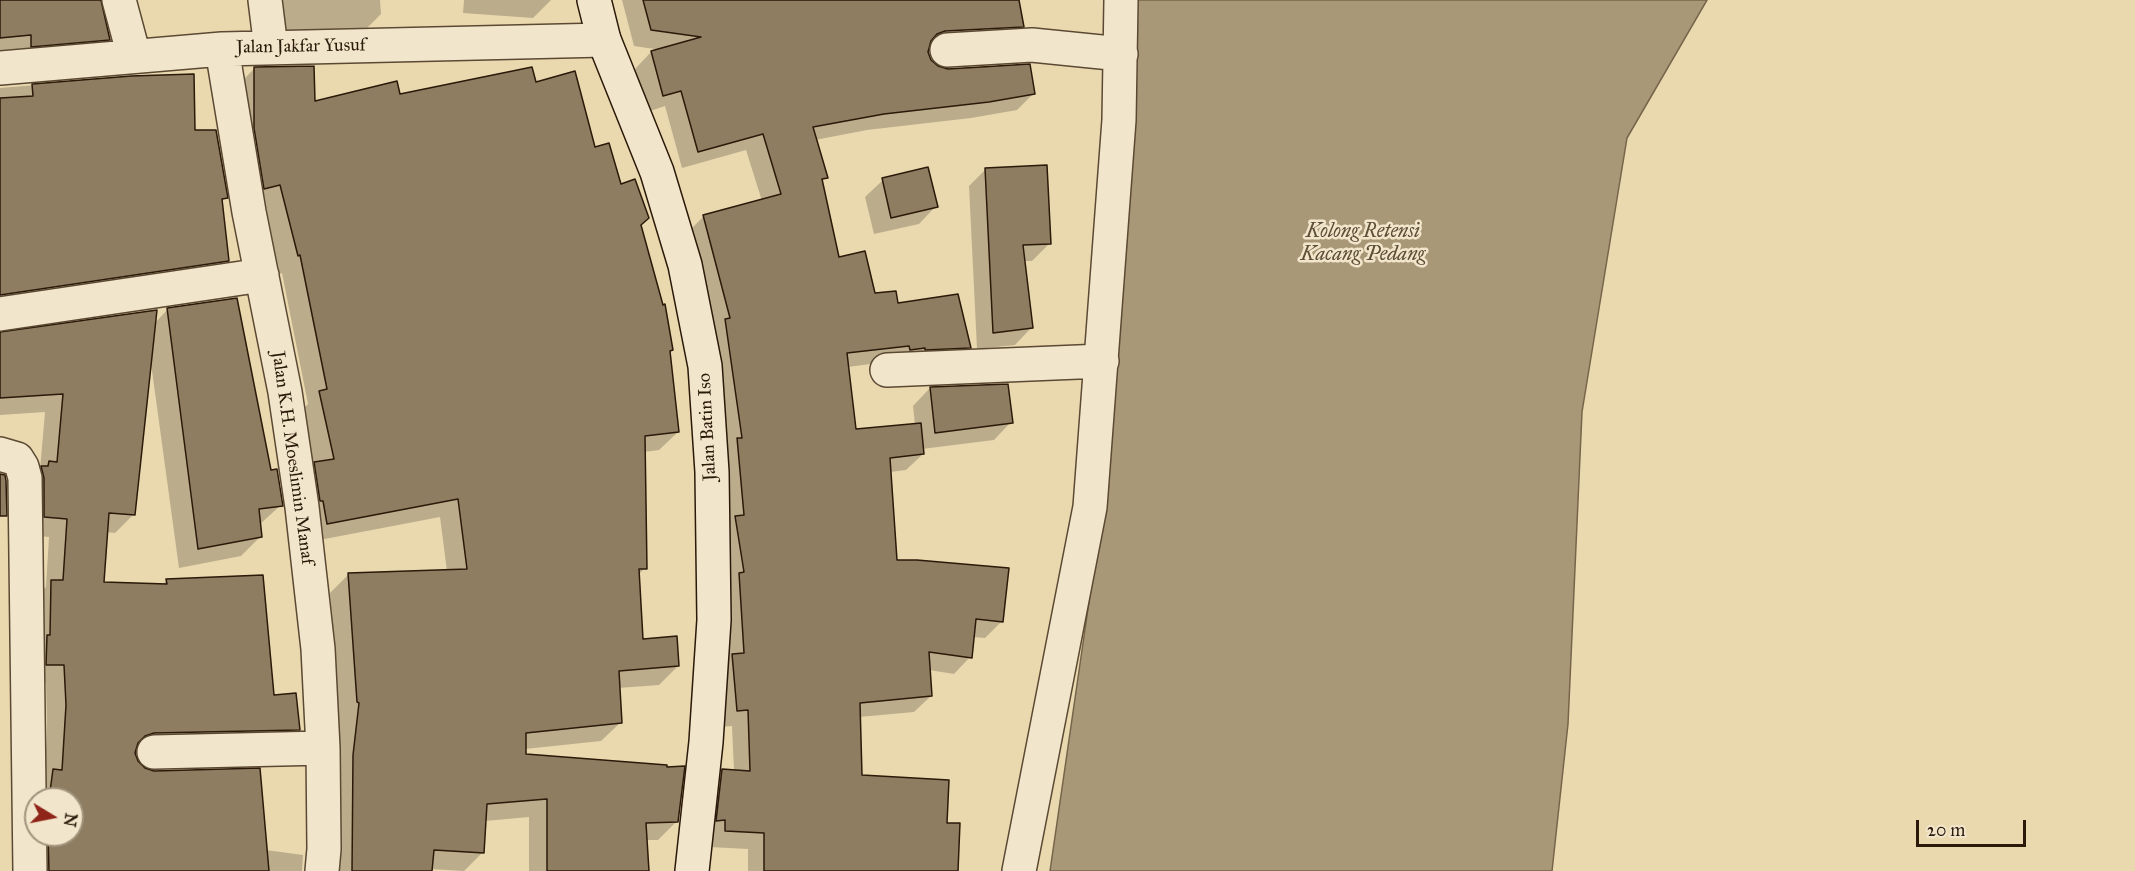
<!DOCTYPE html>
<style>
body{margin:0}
#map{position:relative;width:2135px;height:871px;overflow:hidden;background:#ead9af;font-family:"IM FELL Great Primer",serif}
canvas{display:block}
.north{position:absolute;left:24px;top:787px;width:60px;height:60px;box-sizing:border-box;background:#f1e6cb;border:2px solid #a2947e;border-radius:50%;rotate:100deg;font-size:16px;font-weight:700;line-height:24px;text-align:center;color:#2b190a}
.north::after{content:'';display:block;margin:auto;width:21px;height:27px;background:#8f2418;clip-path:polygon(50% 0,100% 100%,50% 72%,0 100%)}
.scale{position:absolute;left:1916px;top:820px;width:110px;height:27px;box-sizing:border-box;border:3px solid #2b190a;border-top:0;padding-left:8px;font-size:18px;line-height:21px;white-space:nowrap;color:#2b190a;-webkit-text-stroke:4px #f1e6cb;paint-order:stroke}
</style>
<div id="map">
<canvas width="2135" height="871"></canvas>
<div class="north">N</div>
<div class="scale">20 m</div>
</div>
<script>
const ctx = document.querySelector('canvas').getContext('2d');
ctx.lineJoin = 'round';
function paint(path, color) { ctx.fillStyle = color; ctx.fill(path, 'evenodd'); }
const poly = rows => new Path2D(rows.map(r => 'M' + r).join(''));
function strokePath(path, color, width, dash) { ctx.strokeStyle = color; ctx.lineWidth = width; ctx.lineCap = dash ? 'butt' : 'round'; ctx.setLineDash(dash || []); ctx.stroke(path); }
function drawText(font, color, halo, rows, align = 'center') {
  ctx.font = font + ' "IM FELL Great Primer",serif'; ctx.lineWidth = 5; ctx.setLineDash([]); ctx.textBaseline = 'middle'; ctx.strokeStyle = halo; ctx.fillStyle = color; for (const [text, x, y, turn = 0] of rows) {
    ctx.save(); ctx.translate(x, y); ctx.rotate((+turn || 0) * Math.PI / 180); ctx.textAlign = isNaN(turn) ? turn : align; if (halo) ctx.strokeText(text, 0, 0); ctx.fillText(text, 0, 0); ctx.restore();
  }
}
const water = poly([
 [1132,0,1707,0,1627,138,1582,412,1568,724,1552,871,1050,871,1102,512,1132,0]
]);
const shadow = poly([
 [0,0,100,0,109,39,90,58,0,66],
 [274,0,380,0,381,14,362,33,277,39],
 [464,0,551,0,533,18,463,13],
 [622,0,1017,0,1022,26,1006,43,928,47,927,52,930,61,937,68,1034,93,1017,110,971,118,867,130,815,140,826,177,821,182,838,259,874,295,897,304,970,347,953,364,893,361,848,367,855,431,915,425,913,406,930,388,1011,422,994,440,922,449,923,454,906,470,890,472,896,561,1002,621,985,638,973,637,970,657,954,674,929,670,931,696,914,712,859,717,861,776,946,824,957,871,748,871,748,849,709,847,706,787,723,770,734,771,732,726,721,727,687,233,704,216,762,201,746,150,682,168,665,106,647,112,635,69,651,52,661,50,634,46],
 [255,68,314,103,535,84,594,149,620,186,639,225,671,350,669,353,678,432,659,450,644,452,645,568,638,575,641,640,678,666,659,685,618,688,620,723,601,741,525,749,525,756,677,821,658,840,646,840,647,871,529,871,529,817,485,821,483,852,464,871,430,869,430,871,331,871,326,737,339,724,330,593,349,574,447,571,440,517,309,542,296,482,313,466,301,411,308,404,282,273,280,274,262,202,236,87],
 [131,77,193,132,226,197,221,202,227,260,209,279,0,310,0,88],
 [986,169,1049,244,1032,261,1023,261,1032,327,1015,345,977,349,969,186],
 [883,180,936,206,919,224,874,234,865,197],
 [236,299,269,472,276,470,281,505,259,525,261,536,241,556,179,568,150,356,133,515,115,533,106,532,102,583,162,585,167,580,261,577,273,697,295,695,298,729,280,748,134,752,136,762,144,769,154,772,258,770,266,850,303,855,302,871,163,871,167,851,131,844,125,871,30,871,30,828,35,789,45,779,47,724,46,683,31,683,33,600,46,587,49,537,26,535,26,497,23,486,40,470,45,412,0,415,0,334,155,311,154,324,168,309],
 [36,799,72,799,72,835,36,835]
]);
const building = poly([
 [0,0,101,0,110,40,31,47,31,35,0,38,0,0],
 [643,0,1019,0,1024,27,945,31,937,34,931,41,928,52,931,60,938,66,948,69,1030,64,1035,94,989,102,884,114,813,127,828,178,822,179,839,257,865,251,875,293,896,291,898,303,958,294,971,348,925,350,925,348,910,350,909,346,847,353,856,429,921,423,924,454,890,458,897,560,917,560,1009,568,1003,622,976,619,972,658,929,652,932,696,860,703,862,775,949,780,947,823,960,823,958,871,764,871,764,833,725,831,725,820,716,821,722,769,750,771,748,710,737,711,732,654,744,653,739,573,744,572,735,516,744,515,737,438,742,438,725,319,730,318,703,215,781,194,763,134,698,152,681,91,663,96,651,51,701,37,651,30,643,0],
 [314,66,315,101,397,81,400,94,532,67,536,82,575,71,595,147,609,143,621,184,635,179,649,218,641,225,663,305,665,304,673,350,670,351,679,432,645,436,647,569,639,569,643,639,677,636,679,666,619,671,622,723,526,733,526,754,667,765,667,767,685,766,678,822,646,823,649,871,547,871,547,799,487,804,484,853,434,850,432,871,352,871,353,755,359,703,357,702,348,573,467,569,458,499,327,524,323,501,320,501,314,462,334,459,319,391,327,389,300,255,298,256,280,185,264,189,254,128,254,67,314,66],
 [194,74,195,130,216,130,228,198,222,199,229,261,0,295,0,98,33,96,32,84,131,76,194,74],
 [1047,165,1051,244,1023,245,1033,328,993,333,985,168,1047,165],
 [928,167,938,207,891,218,882,178,928,167],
 [237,298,271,470,277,469,283,506,259,509,262,537,198,549,167,308,237,298],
 [157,310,135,515,109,513,104,582,167,584,166,579,263,575,274,695,296,693,300,730,154,733,145,736,138,743,135,753,138,761,145,768,154,771,260,768,269,871,49,871,48,835,72,835,72,799,49,799,53,769,62,770,66,705,64,665,46,665,47,635,50,635,51,580,63,580,67,519,44,517,44,478,41,466,48,466,49,461,57,462,63,394,0,398,0,332,157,310],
 [1008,384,1013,423,935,433,930,387,1008,384],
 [0,474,5,475,6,481,7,516,0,516,0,474]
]);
const street = poly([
 [119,0,134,56],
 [265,0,271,48],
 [222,49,249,212,285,392,302,507,318,649,323,748,324,849,322,871],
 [947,50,1032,45,1121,54],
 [0,68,222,49,604,40],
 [0,314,262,275],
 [887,370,1102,361],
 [0,454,17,459,22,467,25,478,30,871],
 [154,752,323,748],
 [1019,871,1090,507,1119,120,1121,0]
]);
const secondary = poly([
 [594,0,604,40,657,172,685,265,705,366,712,472,714,620,706,742,692,871]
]);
const streetNames = [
 ["Jalan Jakfar Yusuf",301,47,-1],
 ["Jalan Batin Iso",708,427,-93],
 ["Jalan K.H. Moeslimin Manaf",292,458,82]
];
const waterNames = [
 ["Kolong Retensi",1363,232],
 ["Kacang Pedang",1363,255]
];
paint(water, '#a99877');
strokePath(water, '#77654b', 1.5);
paint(shadow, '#0003');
paint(building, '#8e7d60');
strokePath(building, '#2b190a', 1.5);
strokePath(street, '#5b4933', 36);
strokePath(secondary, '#2b190a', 36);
strokePath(street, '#f1e6cb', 33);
strokePath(secondary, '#f1e6cb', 33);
drawText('18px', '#2b190a', '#f1e6cb', streetNames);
drawText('italic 20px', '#5d4c36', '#f1e6cb', waterNames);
</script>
